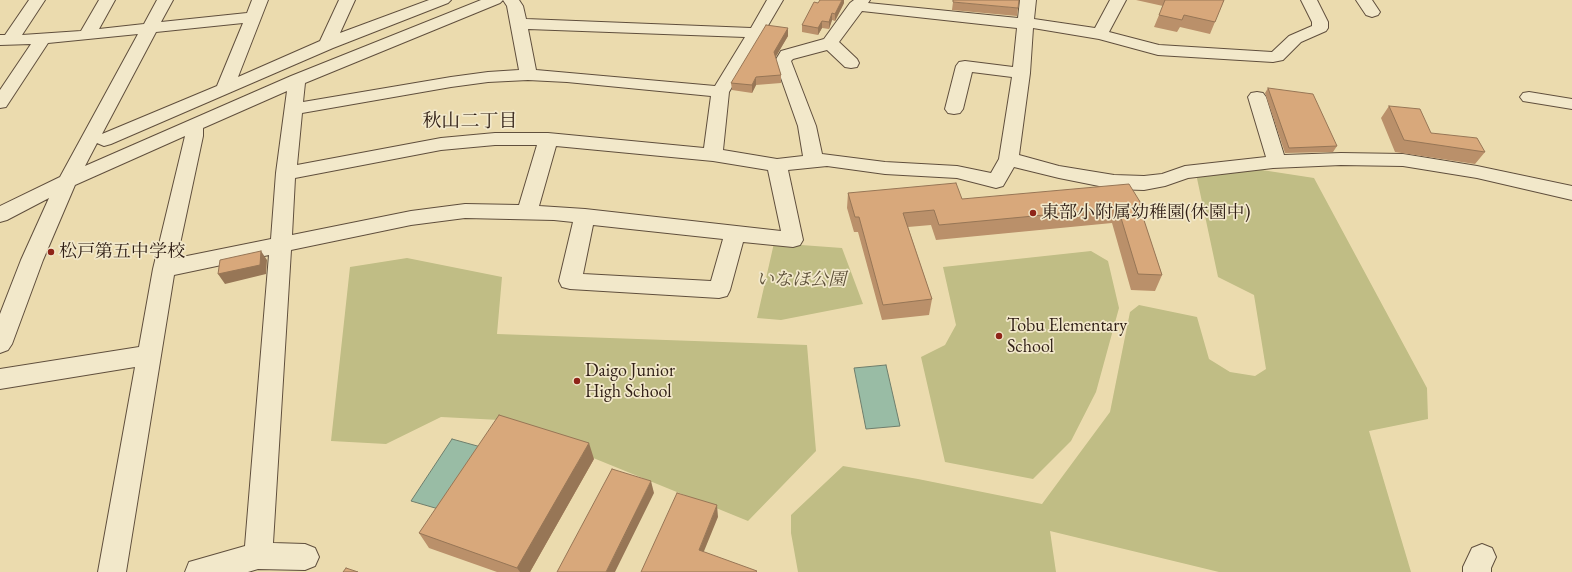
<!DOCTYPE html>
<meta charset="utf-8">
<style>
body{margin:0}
canvas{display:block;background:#ebdbae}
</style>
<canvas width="1572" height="572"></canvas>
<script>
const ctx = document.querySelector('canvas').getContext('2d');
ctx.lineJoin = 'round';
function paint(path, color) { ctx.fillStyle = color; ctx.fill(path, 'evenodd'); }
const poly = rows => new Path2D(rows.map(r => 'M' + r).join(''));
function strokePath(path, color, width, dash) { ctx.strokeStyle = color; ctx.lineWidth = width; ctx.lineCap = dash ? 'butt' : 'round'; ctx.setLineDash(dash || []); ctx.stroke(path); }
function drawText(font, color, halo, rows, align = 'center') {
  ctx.font = font + ' "EB Garamond","Noto Serif JP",serif'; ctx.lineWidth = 3.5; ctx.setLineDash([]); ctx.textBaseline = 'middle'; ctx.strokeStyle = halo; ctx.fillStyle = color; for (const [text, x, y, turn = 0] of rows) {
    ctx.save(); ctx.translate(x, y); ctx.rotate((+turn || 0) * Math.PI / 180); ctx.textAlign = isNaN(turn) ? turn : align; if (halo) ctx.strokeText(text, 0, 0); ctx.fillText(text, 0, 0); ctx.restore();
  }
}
const green = poly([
 [1223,164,1314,178,1427,388,1428,419,1369,431,1411,572,1219,572,1050,531,1056,572,798,572,791,533,791,515,843,466,918,479,1042,504,1110,412,1130,312,1139,305,1197,317,1209,359,1230,372,1255,376,1266,369,1254,295,1218,277,1195,169],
 [774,243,842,248,863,304,781,320,757,318],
 [1091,251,1108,261,1119,308,1096,392,1071,441,1033,479,945,462,921,357,945,345,956,325,943,267],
 [407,258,502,277,497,334,807,345,816,451,748,521,500,420,441,417,386,444,331,441,350,267]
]);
const water = poly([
 [886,365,900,426,866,429,854,368,886,365],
 [452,439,481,447,442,510,411,501,452,439]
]);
const minor = poly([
 [29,0,45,0,22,35,81,31,99,0,115,0,99,29,144,24,157,0,173,0,161,22,247,13,252,0,268,0,238,77,320,41,339,0,355,0,340,33,429,0,451,0,448,3,333,48,111,144,104,146,97,143,85,166,291,76,481,0,503,0,500,3,305,83,303,102,451,77,488,72,519,70,507,6,503,0,519,0,523,6,526,19,751,28,767,0,783,0,729,92,723,150,777,159,803,156,798,126,775,61,781,51,824,39,850,3,854,0,870,0,868,3,1018,18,1020,0,1036,0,1034,19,1095,28,1110,0,1126,0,1109,32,1159,45,1272,52,1289,36,1312,26,1312,22,1301,0,1317,0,1328,22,1328,28,1326,31,1301,42,1283,60,1273,62,1158,55,1099,39,1033,28,1030,73,1019,155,1059,166,1114,175,1144,176,1162,174,1185,166,1266,157,1248,97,1251,93,1257,92,1263,93,1266,97,1284,155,1341,153,1403,154,1477,166,1572,186,1572,200,1477,178,1403,166,1341,165,1273,168,1188,178,1165,186,1144,190,1114,189,1059,178,1014,167,1003,186,996,188,957,178,885,174,827,166,788,170,803,240,800,245,793,247,743,242,730,290,727,296,719,298,570,289,562,287,559,281,573,222,554,220,465,218,411,225,291,250,273,543,305,544,315,548,319,557,315,566,305,570,258,569,248,572,185,572,189,562,245,546,269,255,174,275,126,572,98,572,135,367,0,389,0,369,139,347,153,269,185,136,75,185,43,260,12,344,8,350,0,353,0,314,21,260,49,198,7,220,0,222,0,206,60,177,138,34,48,43,6,107,0,108,0,90,31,44,0,45,0,35,5,35,29,0],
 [862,11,1017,28,1013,67,965,61,959,62,956,66,945,109,948,113,954,114,960,113,963,109,972,72,1012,77,999,159,991,173,957,166,885,162,822,154,816,126,791,61,793,59,827,50,845,67,851,68,857,67,859,63,857,59,839,42,862,11],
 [243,23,217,86,102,134,156,32,243,23],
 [528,29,745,37,715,86,536,70,528,29],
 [528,80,567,82,711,96,704,148,548,133,495,133,441,138,297,165,302,113,451,87,488,82,528,80],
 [287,91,276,173,271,239,177,258,203,136,203,128,287,91],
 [495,145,537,145,519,205,465,204,411,211,292,235,295,178,441,150,495,145],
 [556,146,713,161,768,170,781,231,585,209,539,206,556,146],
 [593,225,723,239,711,281,583,274,593,225],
 [1356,0,1372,0,1380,12,1378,15,1372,17,1366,15,1356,0],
 [1529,92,1572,99,1572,109,1523,101,1520,97,1523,93,1529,92],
 [1482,544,1492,548,1496,557,1491,568,1491,572,1463,572,1463,567,1472,548,1482,544]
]);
const wall = poly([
 [1136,0,1224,0,1210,34,1180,27,1177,32,1154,27,1159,15,1163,6],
 [953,2,1018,8,1017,16,952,10],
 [844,3,835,21,832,20,829,29,822,28,818,35,802,32,802,25],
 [788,28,788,36,775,57,781,75,781,83,756,85,752,93,732,90,731,83],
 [1268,88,1337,146,1333,152,1285,153,1265,93],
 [1389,106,1431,133,1485,152,1475,164,1395,152,1381,118],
 [848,193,962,199,1142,205,1140,209,1162,275,1155,291,1131,290,1112,223,936,240,931,225,908,227,932,299,929,315,882,320,858,232,854,232,847,208],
 [594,459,530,572,497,572,429,548,419,533]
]);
const shadedWall = poly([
 [842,0,844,0,844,3,835,21,835,14],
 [832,13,832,20,829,29,829,22],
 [822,21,822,28,818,35,818,28],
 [788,28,788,36,774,60,774,52],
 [756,77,756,85,752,93,752,85],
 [261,251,267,260,266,274,225,284,218,274],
 [589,443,594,459,530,572,520,572,517,568],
 [651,481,654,493,615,572,606,572],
 [717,505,718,517,700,561,699,550]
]);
const building = poly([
 [820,0,842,0,835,14,832,13,829,22,822,21,818,28,802,25,814,2,818,3,820,0],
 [953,0,1019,0,1018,8,953,2,953,0],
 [1165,0,1224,0,1215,22,1184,15,1182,20,1159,15,1165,0],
 [766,25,788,28,774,52,781,75,756,77,752,85,731,83,766,25],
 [1268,88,1313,94,1337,146,1289,148,1268,88],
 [1389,106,1420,109,1431,133,1477,138,1485,152,1404,140,1389,106],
 [956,183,962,199,1129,184,1142,205,1139,205,1162,275,1138,274,1118,208,939,225,934,210,903,213,932,299,883,305,859,217,855,217,848,193,956,183],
 [261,251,260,265,218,274,220,260,261,251],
 [499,415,589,443,517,568,419,533,499,415],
 [612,469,651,481,606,572,557,572,612,469],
 [677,493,717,505,699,550,757,571,756,572,641,572,677,493],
 [346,568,358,572,343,572,346,568]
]);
const markers = [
 [1033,213,4,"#8f2418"],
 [51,252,4,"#8f2418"],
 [999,336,4,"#8f2418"],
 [577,381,4,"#8f2418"]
];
const poiNames = [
 ["東部小附属幼稚園(休園中)",1041,213],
 ["松戸第五中学校",59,252],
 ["Tobu Elementary",1007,326],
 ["School",1007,347],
 ["Daigo Junior",585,371],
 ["High School",585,392]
];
const parkNames = [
 ["いなほ公園",801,280]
];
const neighbourhoodNames = [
 ["秋山二丁目",470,122]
];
paint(green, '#c0bd85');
paint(water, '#99bca5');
strokePath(water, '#6f7e6c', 1);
strokePath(minor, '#604f3d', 2);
paint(minor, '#f2e8ca');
paint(wall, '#ba906a');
paint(shadedWall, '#977656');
paint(building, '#d8a87b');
strokePath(building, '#977656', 1);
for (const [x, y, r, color] of markers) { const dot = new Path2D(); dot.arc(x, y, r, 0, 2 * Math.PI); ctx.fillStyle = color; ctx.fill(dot); strokePath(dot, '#f2e8ca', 1.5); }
drawText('18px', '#312017', '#f2e8ca', poiNames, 'left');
drawText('italic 18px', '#5c4f38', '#f2e8ca', parkNames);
drawText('19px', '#312017', '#f2e8ca', neighbourhoodNames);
</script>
